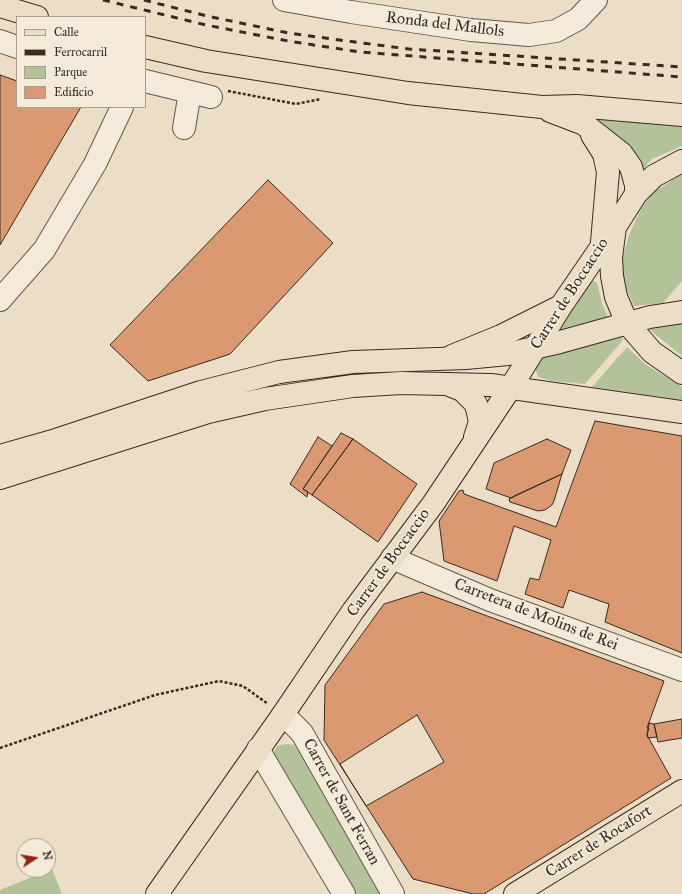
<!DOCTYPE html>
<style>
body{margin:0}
#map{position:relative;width:682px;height:894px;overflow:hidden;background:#ecdec6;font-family:"IM FELL Great Primer",serif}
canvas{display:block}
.legend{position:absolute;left:16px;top:16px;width:130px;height:92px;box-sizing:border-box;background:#f3eada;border:1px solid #a89e90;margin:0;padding:5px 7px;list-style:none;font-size:12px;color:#372b22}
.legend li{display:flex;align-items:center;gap:8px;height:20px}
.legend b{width:20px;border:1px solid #a89e90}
.north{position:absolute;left:16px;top:838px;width:40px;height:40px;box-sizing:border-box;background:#f3eada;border:1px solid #a89e90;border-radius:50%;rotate:78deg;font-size:11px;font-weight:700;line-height:16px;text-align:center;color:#372b22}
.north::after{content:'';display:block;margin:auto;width:14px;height:18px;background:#8f2418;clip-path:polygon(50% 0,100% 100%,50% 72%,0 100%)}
</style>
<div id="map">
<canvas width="682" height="894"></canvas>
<ul class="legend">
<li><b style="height:5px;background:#ecdec6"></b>Calle</li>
<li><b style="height:5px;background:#372b22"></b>Ferrocarril</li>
<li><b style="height:11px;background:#b3c298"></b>Parque</li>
<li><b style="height:11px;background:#da9970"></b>Edificio</li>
</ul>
<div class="north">N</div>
</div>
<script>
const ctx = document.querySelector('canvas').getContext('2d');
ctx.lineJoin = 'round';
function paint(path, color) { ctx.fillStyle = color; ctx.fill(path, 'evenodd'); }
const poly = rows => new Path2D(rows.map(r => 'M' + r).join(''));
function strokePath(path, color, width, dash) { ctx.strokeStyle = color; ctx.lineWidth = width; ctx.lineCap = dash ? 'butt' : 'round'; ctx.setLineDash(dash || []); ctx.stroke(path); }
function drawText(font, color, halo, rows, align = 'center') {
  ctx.font = font + ' "IM FELL Great Primer",serif'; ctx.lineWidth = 3.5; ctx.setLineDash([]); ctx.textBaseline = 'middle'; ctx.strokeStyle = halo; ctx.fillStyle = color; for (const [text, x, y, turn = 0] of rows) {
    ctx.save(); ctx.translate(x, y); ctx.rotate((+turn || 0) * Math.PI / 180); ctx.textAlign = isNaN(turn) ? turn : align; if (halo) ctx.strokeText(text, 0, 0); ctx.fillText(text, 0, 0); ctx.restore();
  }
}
const green = poly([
 [590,118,682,122,682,146,652,159,642,170],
 [682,174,682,281,663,303,634,306,623,281,623,256,629,235,642,207,654,192],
 [592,280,597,283,602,303,608,317,558,330],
 [682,321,682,356,650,330,658,324],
 [619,333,623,340,585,384,552,381,538,377,535,367,542,356],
 [627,347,645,364,682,387,682,400,592,387],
 [286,744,294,745,299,751,388,894,350,894,272,755,277,746],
 [52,869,62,894,0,894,0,890]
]);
const building = poly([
 [0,75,17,81,17,107,81,107,0,245,0,75],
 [268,180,333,243,230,354,148,381,110,345,268,180],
 [595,421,682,436,682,653,605,622,609,604,569,590,563,608,525,594,530,578,539,580,551,540,514,526,497,581,444,561,439,521,459,491,463,490,464,494,556,527,595,421],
 [341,433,353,439,312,495,303,489,341,433],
 [318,437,332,446,303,489,308,492,307,497,290,484,318,437],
 [353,439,417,484,378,542,312,495,353,439],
 [547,439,571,450,562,474,511,498,486,489,494,463,547,439],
 [562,474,554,501,552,505,545,510,538,511,510,502,509,499,516,495,562,474],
 [422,592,664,681,647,728,649,728,647,735,671,778,484,894,473,894,413,879,324,740,325,685,384,604,422,592],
 [417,715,444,762,366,806,340,764,417,715],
 [682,719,682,738,658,742,654,724,682,719],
 [649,723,654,724,657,737,648,738,647,735,649,723]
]);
const path = poly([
 [228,91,296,104,321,99],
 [0,748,155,695,219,681,243,686,268,704]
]);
const minor = poly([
 [284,0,351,12,471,30,529,35,556,31,578,19,596,0],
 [0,41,17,47],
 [145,81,211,97],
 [184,128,190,92],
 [0,300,44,250,95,164,122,107],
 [392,558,490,600,682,670],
 [282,716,291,722,302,733,393,894],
 [258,749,344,894]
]);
const major = poly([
 [0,6,37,17],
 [145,47,206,61,408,93,542,107,577,106,682,115],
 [550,111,584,124,622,154,631,167,636,185,636,194],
 [592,135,604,154,608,172,602,242],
 [682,161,654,176,636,194,615,227,611,257,612,276,616,297,627,323,652,352,682,373],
 [452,356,501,336,561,306],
 [447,384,462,390,476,404,480,422,475,437],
 [157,894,282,716,353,611,433,504,511,387,561,306,615,227],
 [515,894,682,791]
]);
const highway = poly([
 [0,456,56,440,201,392,279,372,353,362,466,358,508,354,560,342,650,317,682,312],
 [0,478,208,412,265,399,353,386,401,383,491,385,682,412]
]);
const rail = poly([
 [103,0,206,25,288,41,360,52,682,77],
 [144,0,207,16,288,33,362,43,409,49,682,67]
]);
const streetNames = [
 ["Ronda del Mallols",445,25,7],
 ["Carrer de Boccaccio",570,294,-57],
 ["Carrer de Boccaccio",389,563,-54],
 ["Carretera de Molins de Rei",536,615,21],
 ["Carrer de Sant Ferran",341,802,61],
 ["Carrer de Rocafort",599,842,-32]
];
paint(green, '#b3c298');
paint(building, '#da9970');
strokePath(building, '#372b22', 1);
strokePath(minor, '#64584b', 24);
strokePath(major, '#372b22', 24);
strokePath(highway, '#372b22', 24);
strokePath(path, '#372b22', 2.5, [3, 2]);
strokePath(minor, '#f3eada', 22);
strokePath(major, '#ecdec6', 22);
strokePath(highway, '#ecdec6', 22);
strokePath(rail, '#372b22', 3, [7, 7]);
drawText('16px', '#372b22', '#f3eada', streetNames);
</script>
